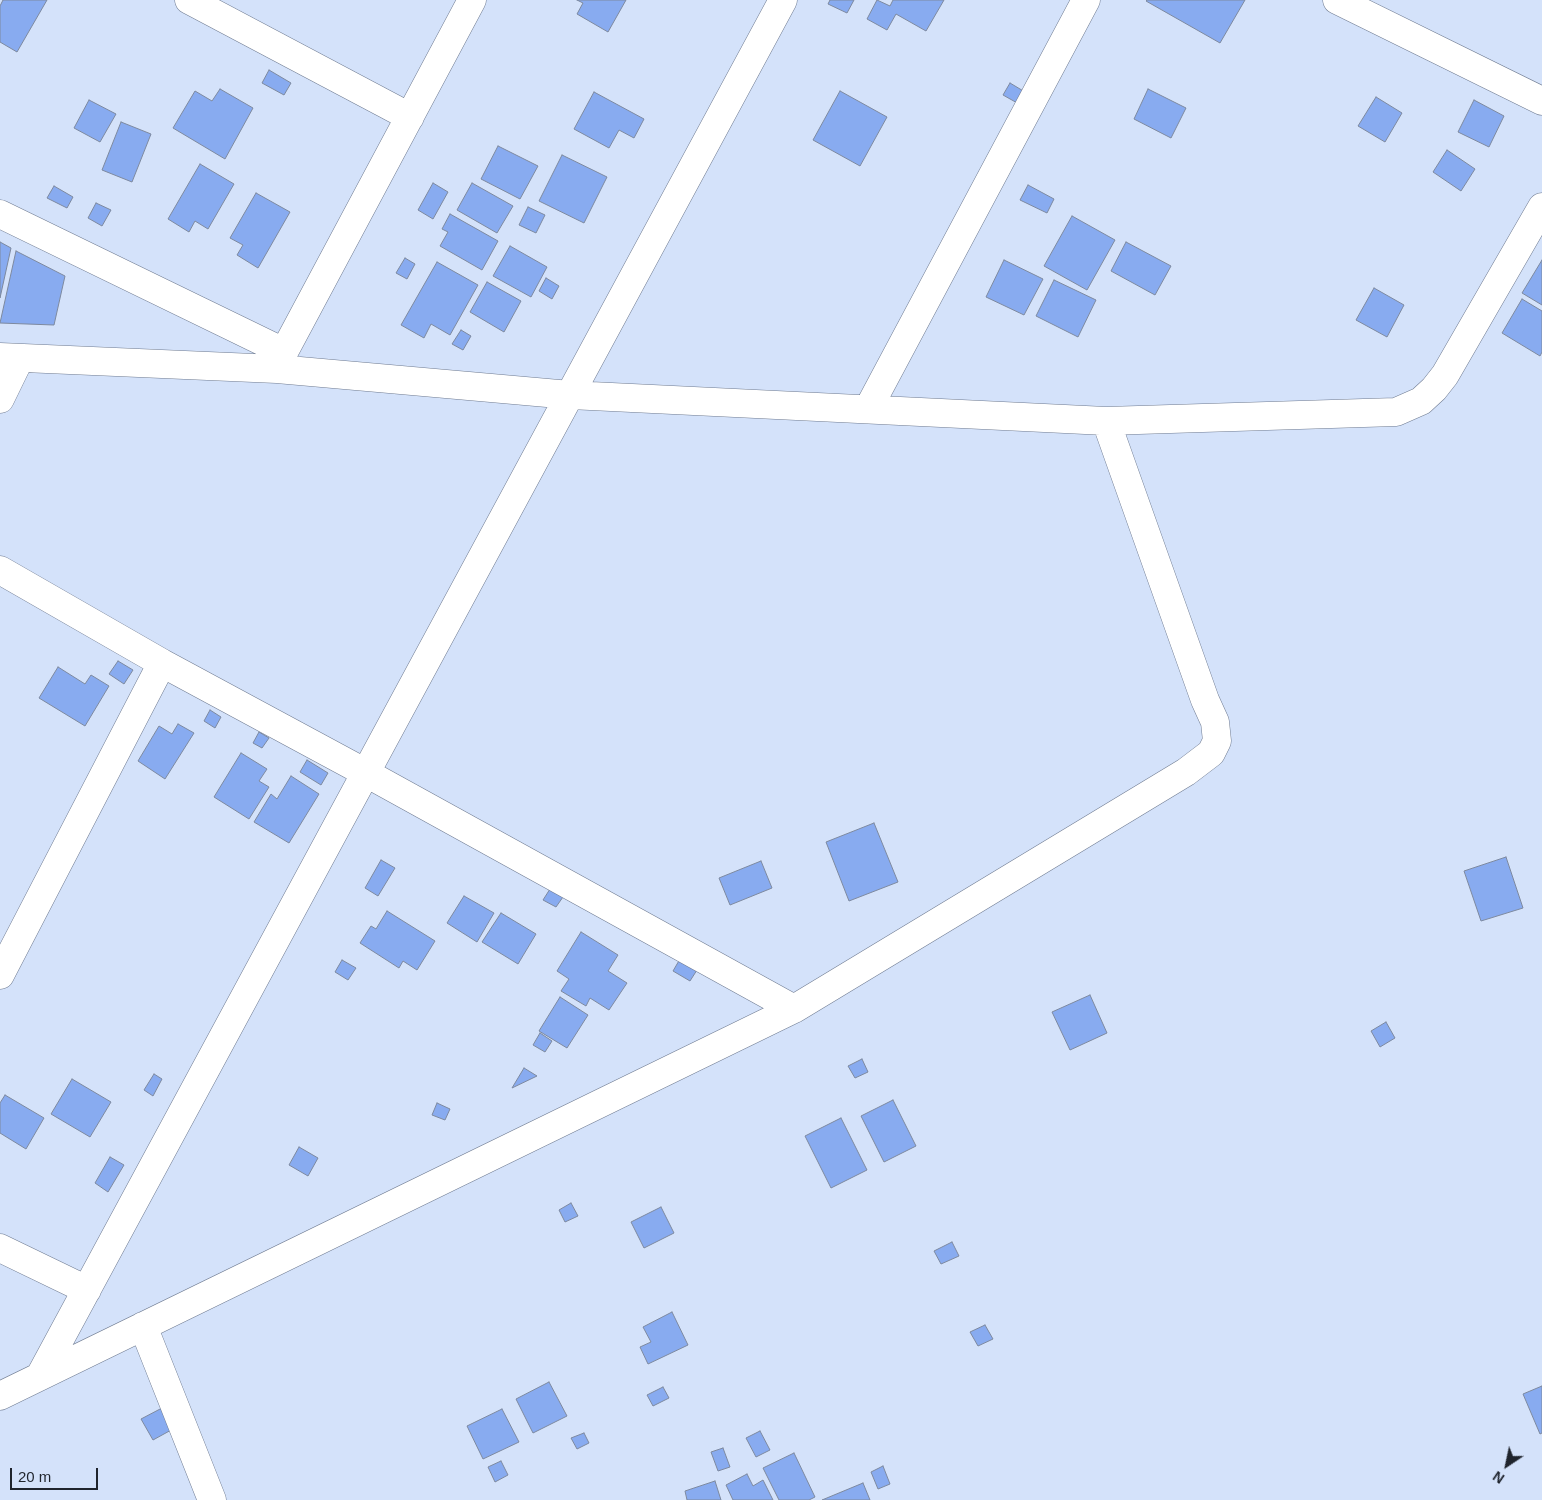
<!DOCTYPE html>
<style>
body{margin:0}
#map{position:relative;width:1542px;height:1500px;overflow:hidden;background:#d4e2fa;font-family:Helvetica,sans-serif}
canvas{display:block}
.north{position:absolute;left:1482px;top:1440px;width:50px;height:50px;-webkit-text-stroke:4px #d4e2fa;paint-order:stroke;rotate:214deg;font-size:14px;font-weight:700;line-height:20px;text-align:center;color:#1f242d}
.north::after{content:'';display:block;margin:auto;width:18px;height:22px;background:#1f242d;clip-path:polygon(50% 0,100% 100%,50% 72%,0 100%)}
.scale{position:absolute;left:10px;top:1468px;width:88px;height:22px;box-sizing:border-box;border:2px solid #1f242d;border-top:0;padding-left:6px;font-size:15px;line-height:18px;white-space:nowrap;color:#1f242d;-webkit-text-stroke:4px #d4e2fa;paint-order:stroke}
</style>
<div id="map">
<canvas width="1542" height="1500"></canvas>
<div class="north">N</div>
<div class="scale">20 m</div>
</div>
<script>
const ctx = document.querySelector('canvas').getContext('2d');
ctx.lineJoin = 'round';
function paint(path, color) { ctx.fillStyle = color; ctx.fill(path, 'evenodd'); }
const poly = rows => new Path2D(rows.map(r => 'M' + r).join(''));
function strokePath(path, color, width, dash) { ctx.strokeStyle = color; ctx.lineWidth = width; ctx.lineCap = dash ? 'butt' : 'round'; ctx.setLineDash(dash || []); ctx.stroke(path); }
const building = poly([
 [3,0,47,0,17,52,0,42,0,6,3,0],
 [577,0,626,0,608,32,577,14,583,3,577,0],
 [830,0,854,0,847,13,828,4,830,0],
 [877,0,890,6,893,0,944,0,926,31,896,14,887,30,867,19,877,0],
 [1147,0,1245,0,1220,43,1146,1,1147,0],
 [269,70,291,83,284,95,262,83,269,70],
 [1010,83,1025,92,1019,104,1003,95,1010,83],
 [220,89,253,108,225,159,173,128,195,91,212,101,220,89],
 [1148,89,1186,108,1171,138,1134,119,1148,89],
 [840,91,887,117,860,166,813,140,840,91],
 [594,92,644,119,634,138,619,130,609,148,574,129,594,92],
 [1376,97,1402,113,1385,142,1358,126,1376,97],
 [89,100,116,114,100,142,74,128,89,100],
 [1474,100,1504,116,1489,147,1458,132,1474,100],
 [121,122,151,134,132,182,102,170,121,122],
 [498,146,538,166,520,199,481,179,498,146],
 [1447,150,1475,169,1461,191,1433,172,1447,150],
 [562,155,607,177,584,223,539,201,562,155],
 [200,164,234,184,208,229,195,221,189,232,168,219,200,164],
 [433,183,448,192,433,219,418,210,433,183],
 [472,183,513,206,497,233,457,210,472,183],
 [1028,185,1054,199,1047,213,1020,200,1028,185],
 [54,186,73,197,67,208,47,198,54,186],
 [256,193,290,212,258,268,237,255,243,245,230,238,256,193],
 [96,203,111,210,102,226,88,218,96,203],
 [528,207,545,215,536,233,519,225,528,207],
 [450,214,498,241,482,270,440,246,448,232,442,229,450,214],
 [1072,216,1115,240,1087,290,1044,266,1072,216],
 [0,242,11,248,0,298,0,242],
 [1126,242,1171,266,1155,295,1111,271,1126,242],
 [510,246,547,267,531,297,493,276,510,246],
 [16,251,65,276,54,325,0,323,16,251],
 [405,258,415,264,407,279,396,273,405,258],
 [1004,260,1043,279,1024,315,986,297,1004,260],
 [1542,260,1542,305,1522,293,1542,260],
 [437,262,478,285,450,335,431,324,424,338,401,325,437,262],
 [546,278,559,286,552,299,539,291,546,278],
 [1054,280,1096,300,1078,337,1036,316,1054,280],
 [487,282,521,301,504,332,470,312,487,282],
 [1374,288,1404,305,1387,337,1356,320,1374,288],
 [1522,299,1542,311,1542,352,1540,356,1502,333,1522,299],
 [461,330,471,336,463,350,452,344,461,330],
 [118,661,133,670,124,684,109,674,118,661],
 [58,667,85,684,91,675,109,686,85,726,39,698,58,667],
 [210,710,221,717,215,728,204,721,210,710],
 [178,724,194,733,165,779,138,761,159,726,172,734,178,724],
 [259,732,269,738,262,748,253,743,259,732],
 [241,753,267,769,259,781,269,787,249,819,214,797,241,753],
 [307,760,328,773,321,785,300,772,307,760],
 [291,776,319,794,289,843,254,822,271,794,277,799,291,776],
 [874,823,898,882,849,901,826,842,874,823],
 [1506,857,1523,908,1481,921,1464,871,1506,857],
 [381,860,395,868,378,896,365,888,381,860],
 [761,861,772,888,730,905,719,878,761,861],
 [550,889,563,897,556,907,543,900,550,889],
 [464,896,494,913,477,942,447,923,464,896],
 [387,911,435,941,417,970,403,961,399,968,360,943,371,926,376,929,387,911],
 [501,913,536,934,518,964,482,942,501,913],
 [581,932,618,955,608,971,627,983,609,1010,590,998,586,1006,561,991,569,979,557,971,581,932],
 [680,959,697,970,690,981,673,971,680,959],
 [342,960,356,968,348,980,335,972,342,960],
 [1090,995,1107,1033,1070,1050,1052,1012,1090,995],
 [560,997,588,1015,567,1048,539,1031,560,997],
 [1386,1022,1395,1038,1380,1047,1371,1031,1386,1022],
 [540,1033,552,1041,545,1052,533,1045,540,1033],
 [862,1059,868,1072,855,1078,848,1066,862,1059],
 [524,1068,537,1076,512,1088,524,1068],
 [154,1074,162,1079,153,1096,144,1090,154,1074],
 [72,1079,111,1102,90,1137,51,1114,72,1079],
 [5,1095,44,1118,26,1149,0,1133,0,1103,5,1095],
 [893,1100,916,1146,884,1162,861,1116,893,1100],
 [437,1103,450,1109,445,1120,432,1115,437,1103],
 [841,1118,867,1170,831,1188,805,1136,841,1118],
 [299,1147,318,1158,308,1176,289,1165,299,1147],
 [110,1157,124,1165,108,1192,95,1183,110,1157],
 [571,1203,578,1216,565,1222,559,1210,571,1203],
 [661,1207,674,1233,644,1248,631,1222,661,1207],
 [952,1242,959,1256,941,1264,934,1251,952,1242],
 [672,1312,688,1345,648,1364,640,1347,651,1342,643,1327,672,1312],
 [985,1325,993,1339,978,1346,970,1332,985,1325],
 [549,1382,567,1416,533,1433,516,1399,549,1382],
 [1542,1386,1542,1433,1540,1434,1523,1394,1542,1386],
 [663,1387,669,1398,653,1406,647,1395,663,1387],
 [162,1408,173,1429,153,1440,141,1419,162,1408],
 [502,1409,519,1442,483,1459,467,1426,502,1409],
 [760,1431,770,1450,756,1457,746,1438,760,1431],
 [584,1433,589,1443,577,1449,571,1438,584,1433],
 [723,1448,730,1467,718,1471,711,1452,723,1448],
 [794,1453,815,1497,809,1500,779,1500,763,1468,794,1453],
 [501,1461,508,1475,495,1482,488,1467,501,1461],
 [883,1466,890,1484,878,1489,871,1472,883,1466],
 [747,1474,753,1486,763,1480,773,1500,733,1500,726,1485,747,1474],
 [715,1481,721,1500,687,1500,685,1491,715,1481],
 [863,1483,870,1500,822,1500,863,1483]
]);
const street = poly([
 [189,0,410,117],
 [1337,0,1542,101],
 [0,214,284,352],
 [0,357,277,369,570,395,1106,421,1396,412,1421,401,1434,389,1445,375,1542,207],
 [277,369,284,352,472,0],
 [0,399,20,358],
 [868,409,1086,0],
 [0,570,162,663,366,773,794,1009],
 [0,975,162,663],
 [0,1248,87,1290],
 [143,1326,212,1500],
 [40,1376,783,0],
 [0,1396,794,1009,1186,772,1211,753,1217,741,1215,722,1205,700,1106,421]
]);
paint(building, '#88abf0');
strokePath(building, '#7d899f', 1);
strokePath(street, '#6f7b91', 29);
strokePath(street, '#fff', 28);
</script>
